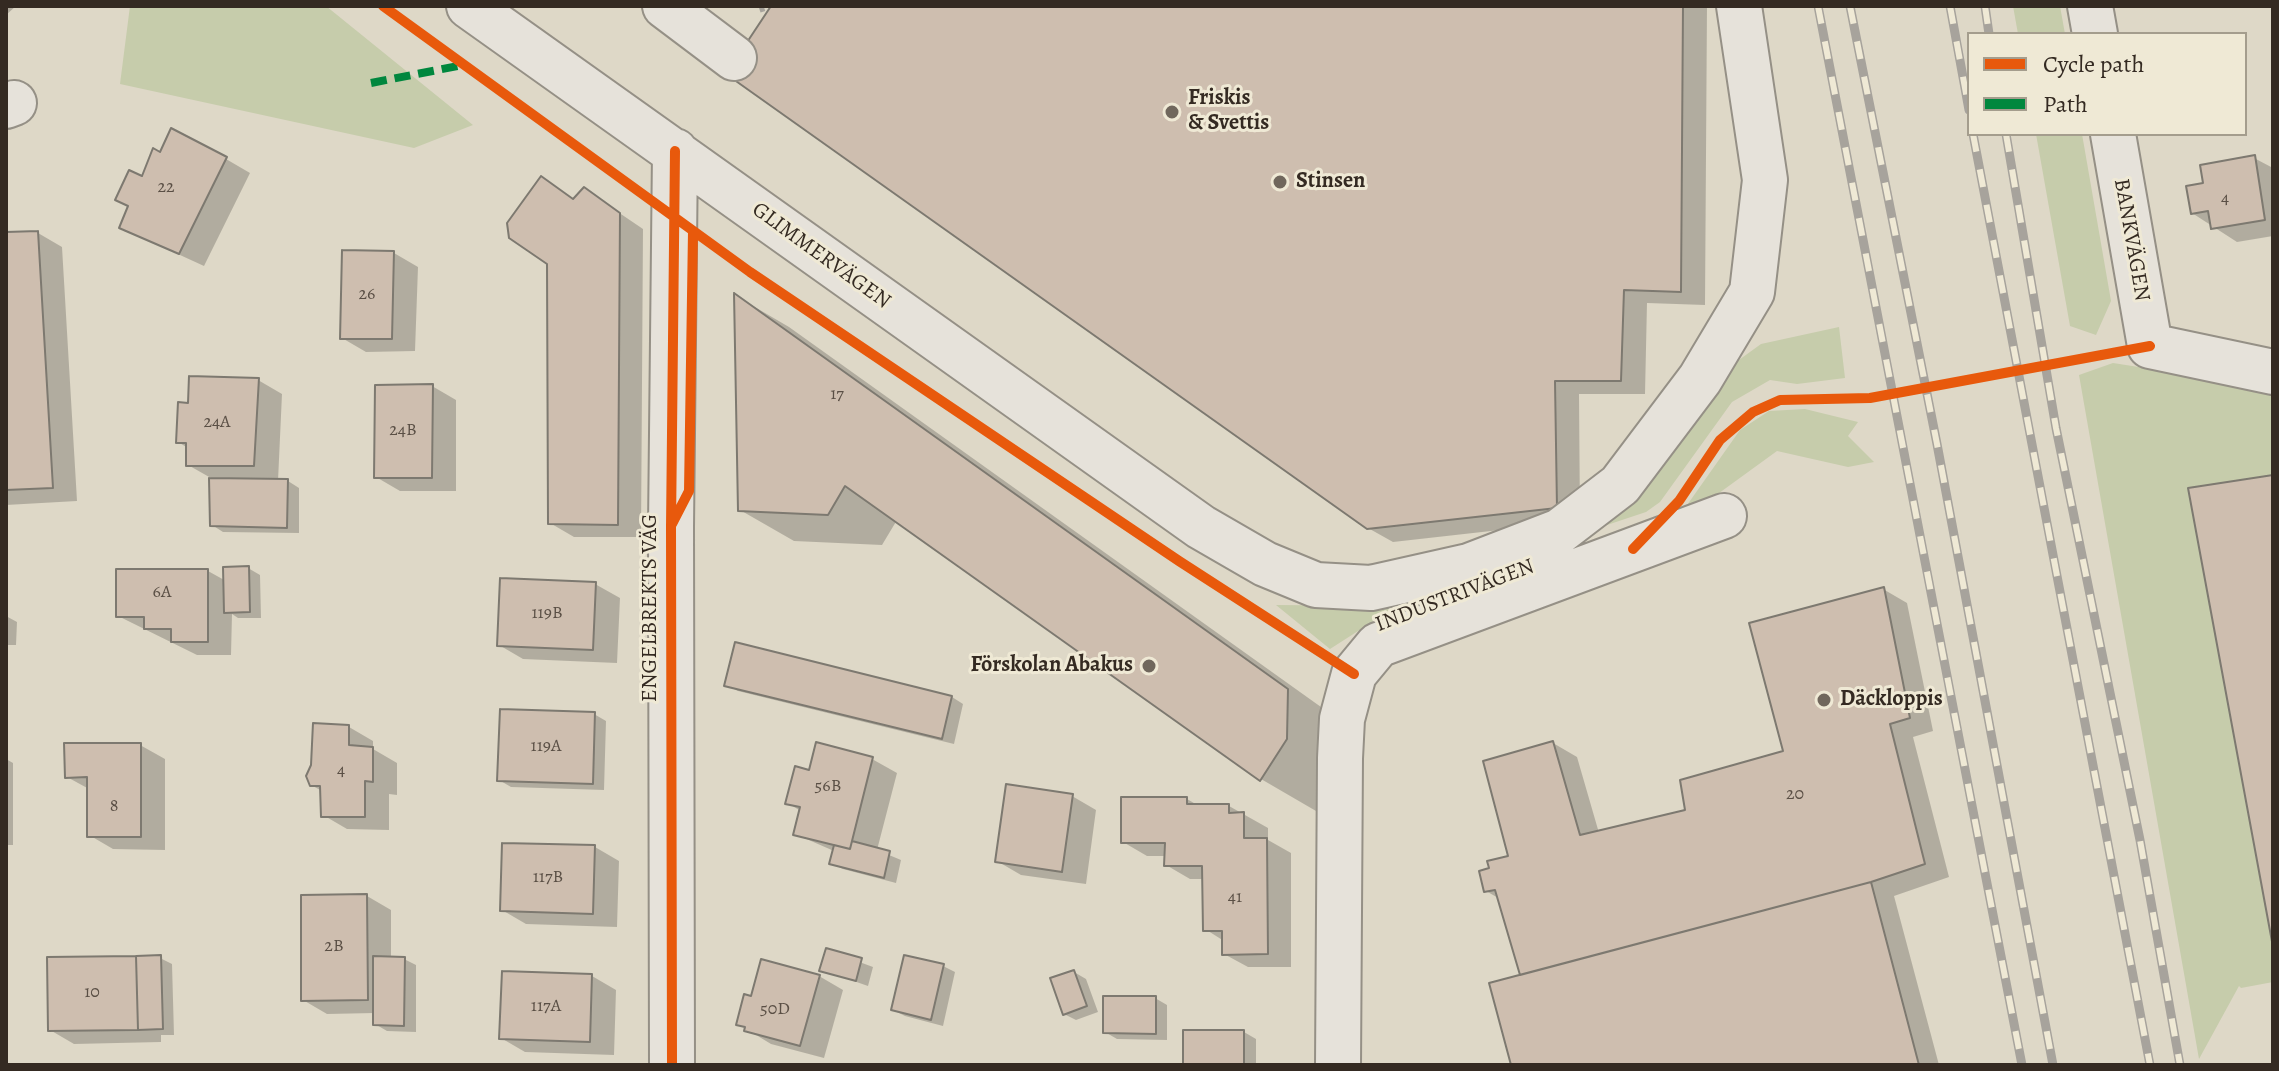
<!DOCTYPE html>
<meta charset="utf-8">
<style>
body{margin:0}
#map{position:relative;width:2279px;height:1071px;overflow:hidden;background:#ded8c7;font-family:Alegreya,serif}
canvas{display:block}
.frame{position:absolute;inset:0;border:8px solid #342a22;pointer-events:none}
.legend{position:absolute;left:1967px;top:32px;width:280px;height:104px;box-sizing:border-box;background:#efe9d5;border:2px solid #a49d8d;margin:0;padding:10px 14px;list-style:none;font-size:24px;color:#342a22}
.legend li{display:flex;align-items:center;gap:16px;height:40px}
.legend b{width:40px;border:2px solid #a49d8d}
</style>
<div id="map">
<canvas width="2279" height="1071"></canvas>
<div class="frame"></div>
<ul class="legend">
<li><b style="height:10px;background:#e8590c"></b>Cycle path</li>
<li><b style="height:10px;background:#00873e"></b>Path</li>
</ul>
</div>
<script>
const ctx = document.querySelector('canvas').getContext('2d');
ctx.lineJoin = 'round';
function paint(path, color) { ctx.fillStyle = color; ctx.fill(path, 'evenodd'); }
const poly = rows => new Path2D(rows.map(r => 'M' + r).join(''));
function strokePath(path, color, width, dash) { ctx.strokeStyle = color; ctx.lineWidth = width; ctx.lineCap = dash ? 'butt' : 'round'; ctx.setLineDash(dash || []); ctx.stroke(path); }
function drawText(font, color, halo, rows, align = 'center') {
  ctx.font = font + ' Alegreya,serif'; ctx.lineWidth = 6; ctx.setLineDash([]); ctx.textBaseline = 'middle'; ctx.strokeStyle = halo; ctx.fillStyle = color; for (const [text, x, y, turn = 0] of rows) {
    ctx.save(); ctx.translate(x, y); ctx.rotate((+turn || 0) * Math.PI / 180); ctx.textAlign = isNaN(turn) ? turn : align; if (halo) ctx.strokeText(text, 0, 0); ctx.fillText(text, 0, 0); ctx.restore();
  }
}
const green = poly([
 [130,6,326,6,473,125,414,148,120,84],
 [2013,6,2060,6,2065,34,2018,34],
 [2036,134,2082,134,2111,301,2096,335,2070,326],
 [1839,327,1845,378,1797,384,1770,380,1732,402,1660,502,1646,512,1592,530,1714,378,1761,344],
 [2113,363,2273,388,2273,475,2189,488,2273,947,2273,982,2241,988,2239,986,2199,1059,2079,375],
 [1805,409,1858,422,1848,436,1874,462,1848,467,1777,451,1704,504,1685,508,1740,430,1769,411],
 [1276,605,1397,606,1330,649]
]);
const shadow = poly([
 [6,6,16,6,6,15],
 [776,6,1707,6,1705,305,1647,303,1645,394,1579,394,1580,521,1393,542,1368,528],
 [2254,158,2273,168,2273,236,2237,242,2192,213,2205,185],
 [226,159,250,173,204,266,121,228,143,179],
 [541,179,576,200,584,189,643,229,641,537,574,537,550,523,549,263],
 [38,233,62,247,77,501,6,505,6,234],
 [394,253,418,267,415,351,366,352,342,338],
 [736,296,789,327,1342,722,1340,770,1316,811,1261,779,897,520,882,545,794,541,740,510],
 [258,380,282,394,278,481,288,481,299,488,299,533,223,532,212,525,211,478,188,465,188,448,178,442],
 [432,386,456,400,456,491,400,491,376,477],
 [248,568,260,575,261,618,238,618,232,614,231,655,197,655,118,616,208,571,226,581],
 [595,584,620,598,617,663,523,659,499,645],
 [1883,589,1907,603,1933,731,1913,737,1949,877,1894,896,1939,1065,1513,1065,1522,976,1500,899,1486,891,1510,857,1553,743,1577,757,1599,833,1688,811,1785,753],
 [6,616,17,622,16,645,6,645],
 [726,685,952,697,963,704,954,744,738,691],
 [594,714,606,721,604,790,511,787,499,780],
 [349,727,373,741,373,749,397,763,397,795,389,794,389,830,347,829,323,815,322,791,311,785],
 [140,745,165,759,165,850,113,849,89,835,89,789,67,777],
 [817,745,872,759,897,773,877,850,901,860,896,883,843,869,831,863,834,851,795,834,801,811,787,803,810,773],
 [6,759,13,763,13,845,6,845],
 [1072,796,1096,810,1086,884,1021,875,997,861],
 [1187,799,1199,806,1229,806,1268,828,1268,840,1291,853,1291,967,1248,967,1224,954,1224,941,1205,929,1204,879,1190,879,1166,865,1166,856,1147,856,1123,842],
 [595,847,619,861,617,927,526,924,502,910],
 [367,896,391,910,391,958,404,959,416,965,416,1032,387,1031,375,1024,375,1013,327,1014,303,1000],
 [827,950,873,967,868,986,822,970],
 [160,958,172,964,174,1035,161,1035,161,1042,74,1044,50,1030],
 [943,966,955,972,943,1026,905,1016,893,1010],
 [1074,972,1086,979,1098,1012,1076,1020,1064,1014],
 [592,976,616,990,614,1055,525,1052,501,1038],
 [819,976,843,990,824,1058,771,1044,738,1024,752,999],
 [1155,998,1167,1005,1167,1040,1117,1039,1105,1032],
 [1244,1032,1256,1039,1256,1065,1185,1065]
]);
const building = poly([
 [771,6,1683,6,1681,292,1624,290,1621,381,1555,381,1557,508,1367,529,726,74,771,6],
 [171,128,227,157,179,254,119,228,128,206,115,200,129,170,142,176,153,148,160,152,171,128],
 [2255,155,2265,220,2211,229,2208,211,2191,214,2186,186,2203,183,2200,165,2255,155],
 [541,176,573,199,584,187,620,213,618,525,548,524,547,264,509,238,507,223,541,176],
 [38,231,53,488,6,490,6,232,38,231],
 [342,250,394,251,392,339,340,339,342,250],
 [734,293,1288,689,1287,739,1260,781,845,486,828,515,738,511,734,293],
 [189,376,259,378,254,466,186,466,186,443,176,443,178,402,188,403,189,376],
 [433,384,432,478,374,478,375,385,433,384],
 [2273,475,2273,947,2188,488,2273,475],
 [209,478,288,479,287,528,210,526,209,478],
 [249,566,250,612,224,613,223,567,249,566],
 [116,569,208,569,208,642,171,642,171,629,144,629,144,617,116,617,116,569],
 [500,578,596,582,593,650,497,646,500,578],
 [1884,587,1910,718,1890,724,1925,864,1871,882,1520,975,1495,890,1484,892,1479,871,1489,868,1487,861,1508,856,1483,761,1553,741,1580,835,1685,810,1680,780,1783,751,1749,623,1884,587],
 [735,642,952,696,942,739,724,686,735,642],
 [500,709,595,712,593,784,497,781,500,709],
 [313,723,349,725,349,745,373,747,373,782,365,781,365,817,321,817,320,786,310,786,306,776,311,765,313,723],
 [816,742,873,757,850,849,793,835,800,807,785,804,795,766,809,770,816,742],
 [64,743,141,743,141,837,87,837,87,777,65,778,64,743],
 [1006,784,1073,794,1062,872,995,862,1006,784],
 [1121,797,1187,797,1187,804,1229,804,1229,813,1244,812,1244,838,1267,838,1268,954,1222,955,1222,931,1203,931,1202,866,1164,866,1165,843,1121,843,1121,797],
 [852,841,890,851,884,878,829,864,834,845,850,849,852,841],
 [502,843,595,845,593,914,500,911,502,843],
 [1871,882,1919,1065,1511,1065,1489,983,1871,882],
 [367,894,368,1000,301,1001,301,895,367,894],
 [826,948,862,958,856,981,819,971,826,948],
 [161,955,163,1029,138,1030,136,956,161,955],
 [904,955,944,964,931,1020,891,1010,904,955],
 [136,956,138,1030,48,1031,47,957,136,956],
 [373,956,405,957,404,1026,373,1025,373,956],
 [761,959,820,975,800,1046,744,1031,745,1027,736,1025,744,994,751,996,761,959],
 [1074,970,1087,1006,1063,1015,1050,978,1074,970],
 [502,971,592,974,590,1042,499,1039,502,971],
 [1103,996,1156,996,1156,1034,1103,1033,1103,996],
 [1183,1030,1244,1030,1244,1065,1183,1065,1183,1030]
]);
const path = poly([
 [761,6,764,15]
]);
const minor = poly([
 [469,6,1201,527,1265,564,1316,585,1371,588,1469,566,1560,531,1620,485,1700,379,1752,292,1765,180,1739,6],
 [665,6,734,58],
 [2090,6,2095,34],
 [6,106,14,103],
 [2113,134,2150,346,2273,372],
 [672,1065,671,527,675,151],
 [1338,1065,1340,758,1342,719,1354,674,1378,645,1724,516]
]);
const rail = poly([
 [1818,6,2022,1065],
 [1850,6,1937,444,2053,1065],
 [1950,6,1969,110],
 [1985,6,1989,34],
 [1973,134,2150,1065],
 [2006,134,2056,428,2140,840,2180,1065]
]);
const quiet = poly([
 [371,83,463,65]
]);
const cycleway = poly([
 [383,6,750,272,1179,561,1354,674],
 [672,524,689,491,693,231],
 [1633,549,1679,501,1720,440,1753,412,1780,400,1870,398,2150,346],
 [672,1065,671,527,675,151]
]);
const markers = [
 [1172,112,8,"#70675c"],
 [1280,182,8,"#70675c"],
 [1149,666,8,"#70675c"],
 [1824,700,8,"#70675c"]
];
const numberNames = [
 ["22",166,188],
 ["4",2225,199],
 ["26",367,295],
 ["17",837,395],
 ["24A",217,423],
 ["24B",403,431],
 ["6A",162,593],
 ["119B",547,614],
 ["119A",546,747],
 ["4",341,771],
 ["56B",828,787],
 ["20",1795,795],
 ["8",114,807],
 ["117B",548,878],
 ["41",1235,898],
 ["2B",334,947],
 ["10",92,993],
 ["117A",546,1007],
 ["50D",775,1010]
];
const poiNames = [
 ["Friskis",1188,99],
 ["& Svettis",1188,124],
 ["Stinsen",1296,182],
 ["Förskolan Abakus",1133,666,"right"],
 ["Däckloppis",1840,700]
];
const streetNames = [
 ["BANKVÄGEN",2131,240,80],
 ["GLIMMERVÄGEN",821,256,36],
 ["INDUSTRIVÄGEN",1455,596,-21],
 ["ENGELBREKTS VÄG",651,608,-90]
];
paint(green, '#c6ccab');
paint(shadow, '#0003');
paint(building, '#cebeaf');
strokePath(building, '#7d7970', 2);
strokePath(minor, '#959086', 48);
strokePath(path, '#a7a39c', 5, [6, 4]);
strokePath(minor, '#e6e2da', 44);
strokePath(rail, '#a7a39c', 9);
strokePath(rail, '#efe9d5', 6, [18]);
strokePath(quiet, '#00873e', 8, [16, 8]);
strokePath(cycleway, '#e8590c', 10);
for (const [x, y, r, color] of markers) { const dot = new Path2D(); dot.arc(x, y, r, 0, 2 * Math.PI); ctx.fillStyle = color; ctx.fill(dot); strokePath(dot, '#efe9d5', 3); }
drawText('18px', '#5a4f45', null, numberNames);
drawText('bold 22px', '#342a22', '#efe9d5', poiNames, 'left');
drawText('22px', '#342a22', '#efe9d5', streetNames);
</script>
